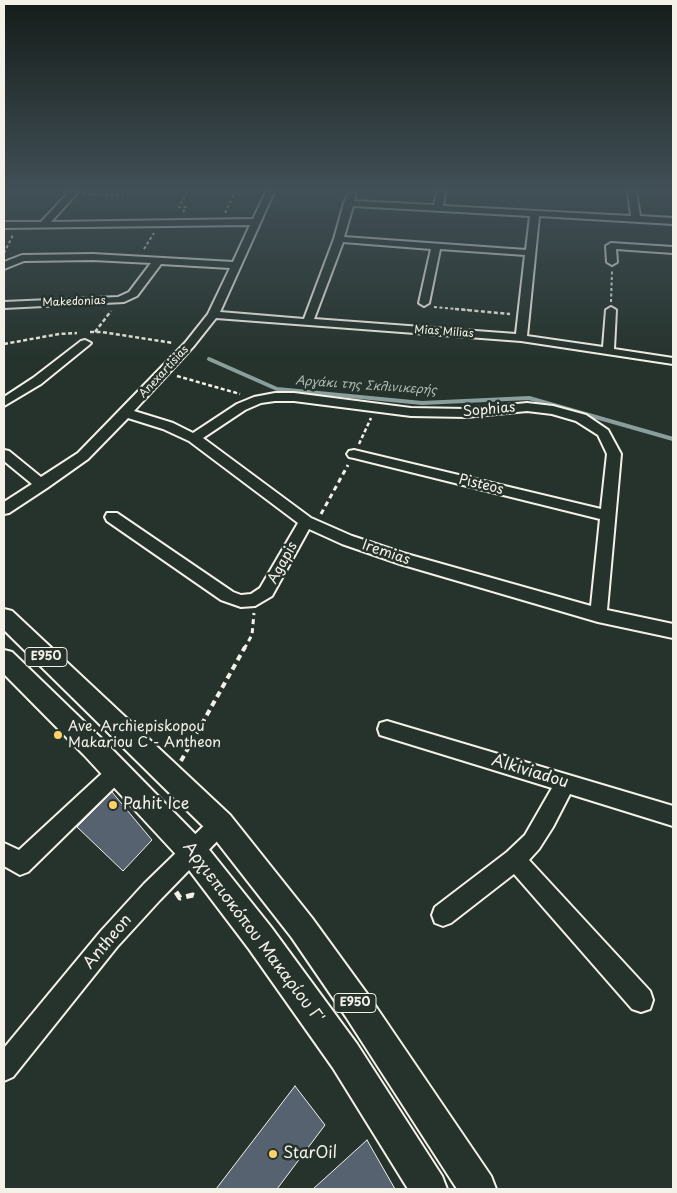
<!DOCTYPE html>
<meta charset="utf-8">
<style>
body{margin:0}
#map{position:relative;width:677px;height:1193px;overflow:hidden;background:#26332d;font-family:"Playpen Sans",sans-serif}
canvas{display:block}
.frame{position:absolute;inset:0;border:5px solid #f4f1e8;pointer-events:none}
</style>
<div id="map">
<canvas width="677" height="1193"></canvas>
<div class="frame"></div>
</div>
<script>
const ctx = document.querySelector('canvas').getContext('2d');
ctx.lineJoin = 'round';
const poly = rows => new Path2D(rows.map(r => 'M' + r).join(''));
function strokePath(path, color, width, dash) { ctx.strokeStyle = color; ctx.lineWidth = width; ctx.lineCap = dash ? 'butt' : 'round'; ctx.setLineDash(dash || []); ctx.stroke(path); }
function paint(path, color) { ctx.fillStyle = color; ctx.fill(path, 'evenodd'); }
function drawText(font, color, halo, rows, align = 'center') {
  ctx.font = font + ' "Playpen Sans",sans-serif'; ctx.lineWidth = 5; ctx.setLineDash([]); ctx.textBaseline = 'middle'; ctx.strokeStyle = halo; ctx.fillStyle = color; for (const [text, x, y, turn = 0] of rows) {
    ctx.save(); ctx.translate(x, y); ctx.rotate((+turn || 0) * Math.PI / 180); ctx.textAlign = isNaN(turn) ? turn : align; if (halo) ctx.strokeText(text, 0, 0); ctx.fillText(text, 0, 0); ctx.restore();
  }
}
const stream = poly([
 [209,359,277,389,422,403,529,398,673,439]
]);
const building = poly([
 [112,792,152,840,123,871,77,827,112,792],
 [295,1086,325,1125,277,1189,216,1189,295,1086],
 [367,1140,395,1189,313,1189,367,1140]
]);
const pathFar4 = poly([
 [83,194,121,195,129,192],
 [183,212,186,207,179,207,187,192],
 [225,213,235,192],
 [144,249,154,233],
 [4,253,13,235],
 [611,302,612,271],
 [434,307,469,310]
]);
const pathFar3 = poly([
 [455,309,510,314],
 [90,332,102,332,173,343],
 [95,332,111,311],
 [4,344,59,334,77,333],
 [177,376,240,394],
 [359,444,371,418]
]);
const pathFar2 = poly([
 [321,514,348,465],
 [244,649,252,635,254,613]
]);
const pathFar1 = poly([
 [181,761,245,647]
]);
const path = poly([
 [176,892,180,898,193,895,199,897]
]);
const minor = poly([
 [69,192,78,192,51,222,253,219,266,192,274,192,220,312,304,319,334,239,344,203,349,192,356,194,354,201,434,205,437,192,445,192,443,206,631,216,628,192,636,192,640,216,673,218,673,224,539,216,527,336,603,347,606,310,611,307,616,310,614,349,673,358,673,364,521,341,216,318,193,347,134,411,173,423,193,433,237,404,254,397,275,393,294,393,411,408,466,409,527,403,553,406,586,415,608,430,621,454,607,610,673,624,673,638,598,622,400,564,342,544,309,529,272,596,255,606,241,607,221,600,107,521,105,517,107,513,117,513,233,592,241,595,251,594,260,588,298,523,189,441,163,429,128,418,88,459,47,488,9,513,4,514,4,502,32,484,4,461,4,450,9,451,41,477,78,453,185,343,208,314,230,268,161,264,137,296,124,302,4,308,4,302,118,297,129,292,151,263,93,260,24,261,4,269,4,262,22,255,93,254,233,262,250,225,4,228,4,222,41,222,69,192],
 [353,206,530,216,526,250,344,237,353,206],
 [343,242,431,249,419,303,424,306,429,303,440,249,525,255,516,334,314,319,343,242],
 [275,401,294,401,411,416,466,417,527,411,552,414,576,421,598,435,607,454,601,509,354,450,349,451,347,454,349,457,354,458,600,519,591,606,403,553,352,536,311,518,203,438,245,410,261,403,275,401],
 [611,243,673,247,673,253,616,249,617,262,612,265,607,262,606,246,611,243],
 [85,340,91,343,89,345,41,384,4,406,4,397,33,378,81,341,85,340],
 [387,721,673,806,673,826,570,794,553,827,539,849,529,860,650,991,653,1000,650,1009,641,1012,632,1009,514,874,451,923,443,926,435,923,432,915,435,907,507,852,525,835,552,788,380,735,378,729,380,723,387,721],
 [117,763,124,766,127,772,124,778,28,872,20,875,4,866,4,843,19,850,110,766,117,763],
 [220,814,227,817,230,824,227,831,160,900,117,947,13,1077,4,1081,4,1048,101,931,144,884,213,817,220,814]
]);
const major = poly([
 [4,609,12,611,230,815,312,918,368,995,491,1176,496,1189,457,1189,346,1017,292,938,210,833,4,630,4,609],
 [4,650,12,652,102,739,203,842,271,927,357,1044,442,1176,447,1189,408,1189,333,1068,249,949,183,862,84,755,4,674,4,650]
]);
const markers = [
 [58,735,5,"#ffd166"],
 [113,805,5,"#ffd166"],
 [273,1154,5,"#ffd166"]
];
const farStreetnames = [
 ["Makedonias",74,302,-2],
 ["Mias Milias",444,332,4],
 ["Anexartisias",164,372,-47]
];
const farWaternames = [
 ["Αργάκι της Σκλινικερής",366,386,4]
];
const shields = [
 [46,657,42],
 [355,1003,42]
];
const shieldNames = [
 ["E950",46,657],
 ["E950",355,1003]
];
const streetNames = [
 ["Sophias",489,410,-5],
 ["Pisteos",481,485,14],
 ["Iremias",386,553,19],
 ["Agapis",283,563,-61]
];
const poiNames = [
 ["Ave. Archiepiskopou",68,727],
 ["Makariou C - Antheon",68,743]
];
const nearStreetnames = [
 ["Alkiviadou",530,772,17],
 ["Αρχιεπισκόπου Μακαρίου Γ'",253,933,53],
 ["Antheon",108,942,-50]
];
const nearPoinames = [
 ["Pahit Ice",123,805],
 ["StarOil",283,1154]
];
strokePath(stream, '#8a9f9b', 4);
paint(building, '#56626f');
strokePath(building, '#f4f1e8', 1);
strokePath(minor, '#f4f1e8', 4);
strokePath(major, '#f4f1e8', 4);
strokePath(pathFar4, '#f4f1e8', 2, [3, 2.5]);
strokePath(pathFar3, '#f4f1e8', 2.5, [4, 2.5]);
strokePath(pathFar2, '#f4f1e8', 3, [5, 4]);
strokePath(pathFar1, '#f4f1e8', 4, [6, 4.5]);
strokePath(path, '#f4f1e8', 5, [8, 5.5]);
paint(minor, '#26332d');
paint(major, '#26332d');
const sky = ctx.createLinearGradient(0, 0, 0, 359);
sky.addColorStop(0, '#151c19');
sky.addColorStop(0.53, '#415057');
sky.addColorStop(1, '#41505700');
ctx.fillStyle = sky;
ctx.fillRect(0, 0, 677, 359);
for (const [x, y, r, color] of markers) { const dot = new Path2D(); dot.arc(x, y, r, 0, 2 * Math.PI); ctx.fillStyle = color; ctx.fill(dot); strokePath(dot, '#26332d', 2); }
drawText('11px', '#f4f1e8', '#26332d', farStreetnames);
drawText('italic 12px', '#adbab4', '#26332d', farWaternames);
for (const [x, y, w] of shields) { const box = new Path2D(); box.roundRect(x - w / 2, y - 9.5, w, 19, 4); ctx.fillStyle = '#26332d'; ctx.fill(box); strokePath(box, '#f4f1e8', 1); }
drawText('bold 12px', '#f4f1e8', null, shieldNames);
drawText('14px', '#f4f1e8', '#26332d', streetNames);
drawText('14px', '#f4f1e8', '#26332d', poiNames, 'left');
drawText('16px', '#f4f1e8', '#26332d', nearStreetnames);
drawText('16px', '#f4f1e8', '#26332d', nearPoinames, 'left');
</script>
